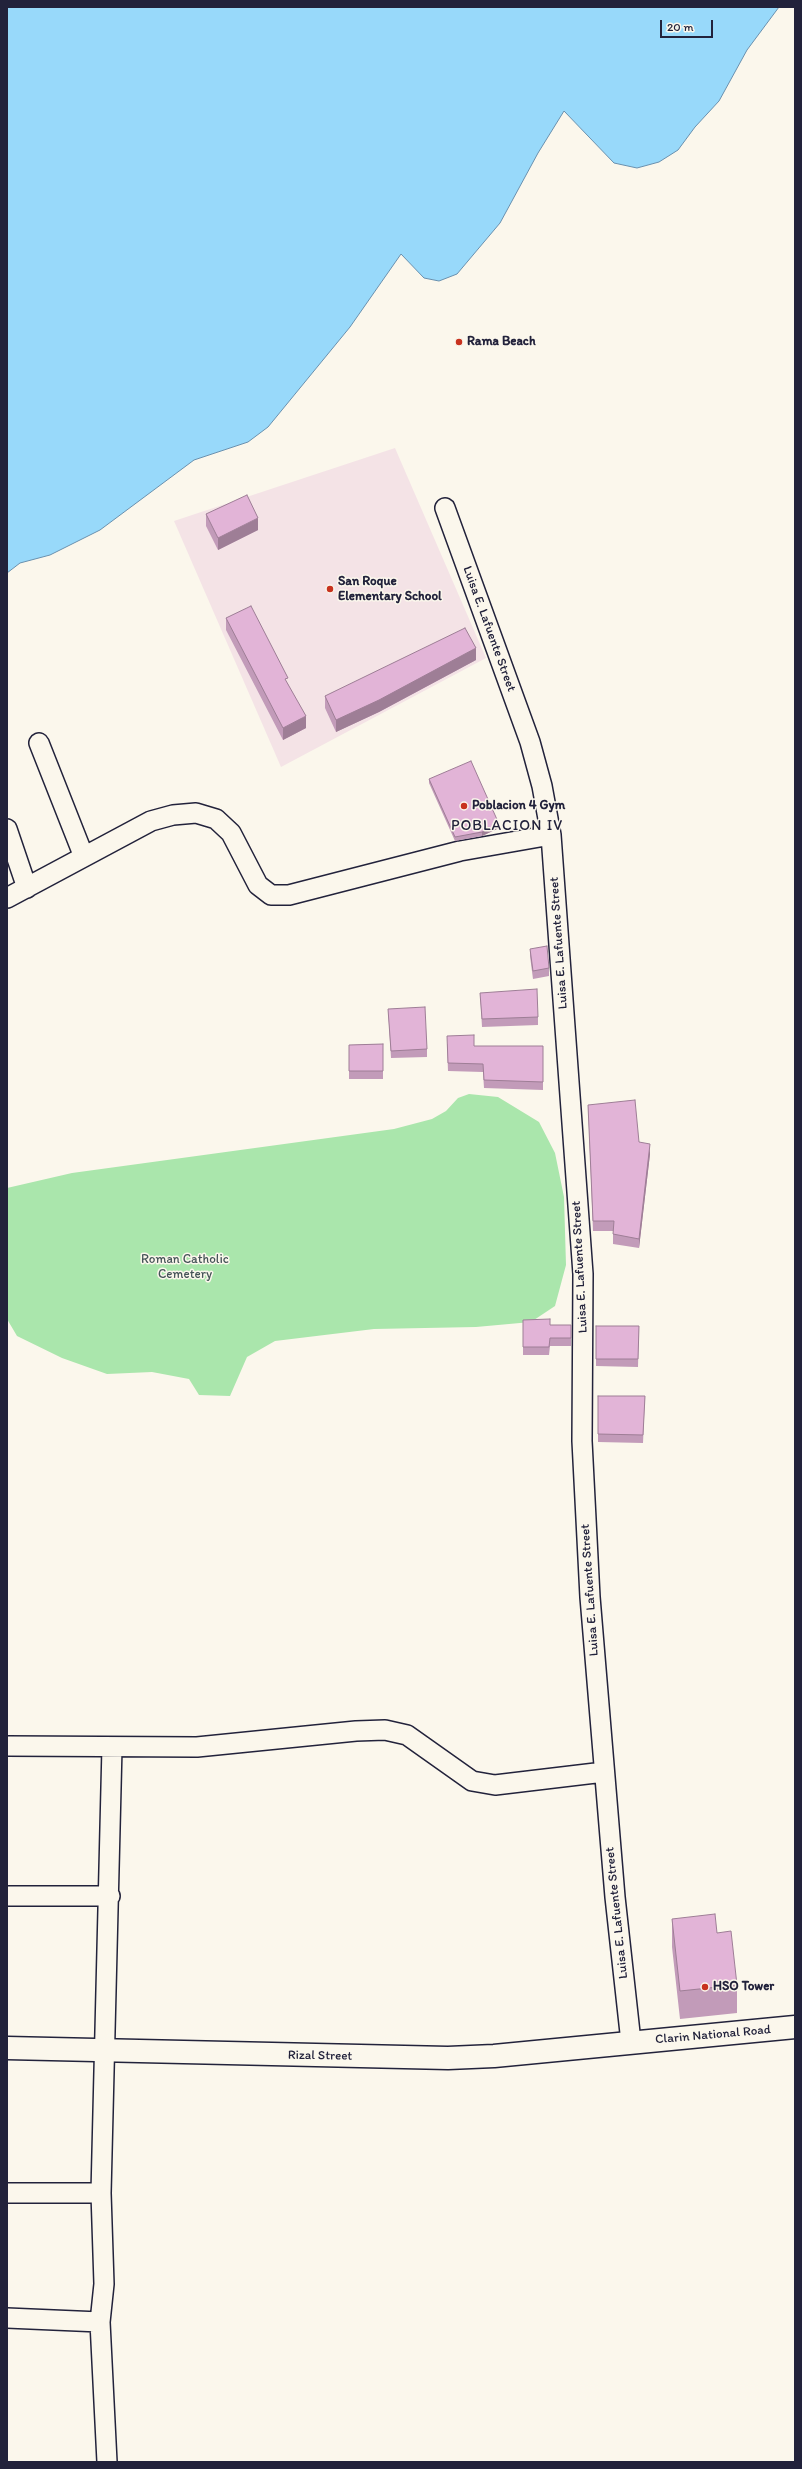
<!DOCTYPE html>
<style>
body{margin:0}
#map{position:relative;width:802px;height:2469px;overflow:hidden;background:#fbf7ec;font-family:Itim,sans-serif}
canvas{display:block}
.frame{position:absolute;inset:0;border:8px solid #22223b;pointer-events:none}
.scale{position:absolute;left:660px;top:20px;width:53px;height:18px;box-sizing:border-box;border:2px solid #22223b;border-top:0;padding-left:5px;font-size:12px;line-height:14px;white-space:nowrap;color:#22223b;-webkit-text-stroke:3px #fbf7ec;paint-order:stroke}
</style>
<div id="map">
<canvas width="802" height="2469"></canvas>
<div class="frame"></div>
<div class="scale">20 m</div>
</div>
<script>
const ctx = document.querySelector('canvas').getContext('2d');
ctx.lineJoin = 'round';
function paint(path, color) { ctx.fillStyle = color; ctx.fill(path, 'evenodd'); }
const poly = rows => new Path2D(rows.map(r => 'M' + r).join(''));
function strokePath(path, color, width, dash) { ctx.strokeStyle = color; ctx.lineWidth = width; ctx.lineCap = dash ? 'butt' : 'round'; ctx.setLineDash(dash || []); ctx.stroke(path); }
function drawText(font, color, halo, rows, align = 'center') {
  ctx.font = font + ' Itim,sans-serif'; ctx.lineWidth = 3; ctx.setLineDash([]); ctx.textBaseline = 'middle'; ctx.strokeStyle = halo; ctx.fillStyle = color; for (const [text, x, y, turn = 0] of rows) {
    ctx.save(); ctx.translate(x, y); ctx.rotate((+turn || 0) * Math.PI / 180); ctx.textAlign = isNaN(turn) ? turn : align; if (halo) ctx.strokeText(text, 0, 0); ctx.fillText(text, 0, 0); ctx.restore();
  }
}
const built = poly([
 [395,448,486,658,281,767,174,521]
]);
const green = poly([
 [469,1094,498,1097,539,1122,555,1153,564,1197,566,1265,555,1306,531,1322,476,1327,374,1329,275,1341,247,1357,230,1396,199,1395,189,1379,152,1372,107,1374,62,1358,17,1336,7,1319,7,1188,72,1173,394,1129,432,1119,446,1111,458,1098]
]);
const water = poly([
 [7,7,779,7,747,50,719,101,695,127,678,150,659,162,637,168,614,163,564,111,538,153,500,223,457,274,439,281,424,278,401,254,350,327,268,427,248,442,194,460,100,530,50,555,20,563,7,573,7,7]
]);
const minor = poly([
 [445,508,530,742,542,786,551,835,583,1274,582,1441,590,1597,615,1897,631,2042],
 [39,743,84,857],
 [7,829,27,888],
 [7,898,151,821,173,815,196,813,216,819,231,833,258,885,271,895,289,895,460,851,551,835],
 [7,1746,197,1747,356,1731,385,1730,407,1735,472,1781,495,1785,604,1772],
 [7,1896,110,1896],
 [7,2193,101,2193],
 [7,2318,100,2322],
 [107,2462,100,2322,104,2284,101,2193,112,1747]
]);
const secondary = poly([
 [7,2048,448,2058,494,2056,795,2027]
]);
const wall = poly([
 [206,514,258,530,218,550,206,526],
 [226,618,288,684,306,728,283,740,226,630],
 [476,660,379,712,336,732,325,708,325,696],
 [429,779,499,828,482,836,455,841,429,783],
 [530,949,549,968,549,976,533,979,530,956],
 [480,993,538,1017,538,1025,482,1027],
 [388,1009,427,1049,427,1057,391,1058],
 [383,1044,383,1079,349,1079,349,1045],
 [447,1044,474,1046,543,1046,543,1090,484,1088,483,1072,448,1071],
 [588,1105,639,1142,650,1154,639,1248,613,1244,613,1231,593,1231],
 [523,1320,550,1325,571,1325,571,1346,550,1346,549,1355,523,1355],
 [596,1326,639,1326,638,1367,596,1366],
 [598,1396,645,1396,643,1443,598,1442],
 [672,1919,717,1933,737,1985,737,2013,680,2019,672,1947]
]);
const shadedWall = poly([
 [258,518,258,530,218,550,218,538],
 [476,648,476,660,379,712,336,732,336,720],
 [306,716,306,728,283,740,283,728],
 [499,824,499,828,482,836,482,832],
 [650,1144,650,1154,639,1248,639,1239]
]);
const building = poly([
 [247,495,258,518,218,538,206,514,247,495],
 [251,606,288,678,285,679,306,716,283,728,226,618,251,606],
 [465,628,476,648,379,700,336,720,325,696,465,628],
 [471,761,499,824,482,832,455,837,429,779,471,761],
 [547,946,549,968,533,971,530,949,547,946],
 [537,989,538,1017,482,1019,480,993,537,989],
 [425,1007,427,1049,391,1051,388,1009,425,1007],
 [474,1035,474,1046,543,1046,543,1082,484,1080,483,1064,448,1063,447,1036,474,1035],
 [383,1044,383,1071,349,1071,349,1045,383,1044],
 [635,1100,639,1142,650,1144,639,1239,613,1234,614,1221,593,1221,588,1105,635,1100],
 [550,1319,550,1325,571,1325,571,1338,550,1338,549,1347,523,1347,523,1320,550,1319],
 [596,1326,639,1326,638,1359,596,1359,596,1326],
 [598,1396,645,1396,643,1435,598,1434,598,1396],
 [715,1914,717,1933,731,1931,737,1985,680,1991,672,1919,715,1914]
]);
const markers = [
 [459,342,4,"#c8321e"],
 [330,589,4,"#c8321e"],
 [464,806,4,"#c8321e"],
 [705,1987,4,"#c8321e"]
];
const poiNames = [
 ["Rama Beach",467,342],
 ["San Roque",338,582],
 ["Elementary School",338,597],
 ["Poblacion 4 Gym",472,806],
 ["HSO Tower",713,1987]
];
const streetNames = [
 ["Luisa E. Lafuente Street",489,629,70],
 ["Luisa E. Lafuente Street",559,943,-94],
 ["Luisa E. Lafuente Street",580,1267,-93],
 ["Luisa E. Lafuente Street",590,1590,-94],
 ["Luisa E. Lafuente Street",617,1913,-96],
 ["Clarin National Road",713,2035,-5],
 ["Rizal Street",320,2056,1]
];
const parkNames = [
 ["Roman Catholic",185,1260],
 ["Cemetery",185,1275]
];
const quarterNames = [
 ["POBLACION IV",507,826]
];
paint(built, '#f4e3e6');
paint(green, '#aae6ac');
paint(water, '#98d9fa');
strokePath(water, '#6990ae', 1);
strokePath(minor, '#22223b', 22);
strokePath(secondary, '#22223b', 25);
strokePath(minor, '#fbf7ec', 19);
strokePath(secondary, '#fbf7ec', 22);
paint(wall, '#c29bb9');
paint(shadedWall, '#9e7e96');
paint(building, '#e2b4d7');
strokePath(building, '#9e7e96', 1);
for (const [x, y, r, color] of markers) { const dot = new Path2D(); dot.arc(x, y, r, 0, 2 * Math.PI); ctx.fillStyle = color; ctx.fill(dot); strokePath(dot, '#fbf7ec', 1.5); }
drawText('bold 13px', '#22223b', '#fbf7ec', poiNames, 'left');
drawText('13px', '#22223b', '#fbf7ec', streetNames);
drawText('13px', '#445357', '#fbf7ec', parkNames);
ctx.letterSpacing = '1px';
drawText('15px', '#22223b', '#fbf7ec', quarterNames);
ctx.letterSpacing = '0px';
</script>
